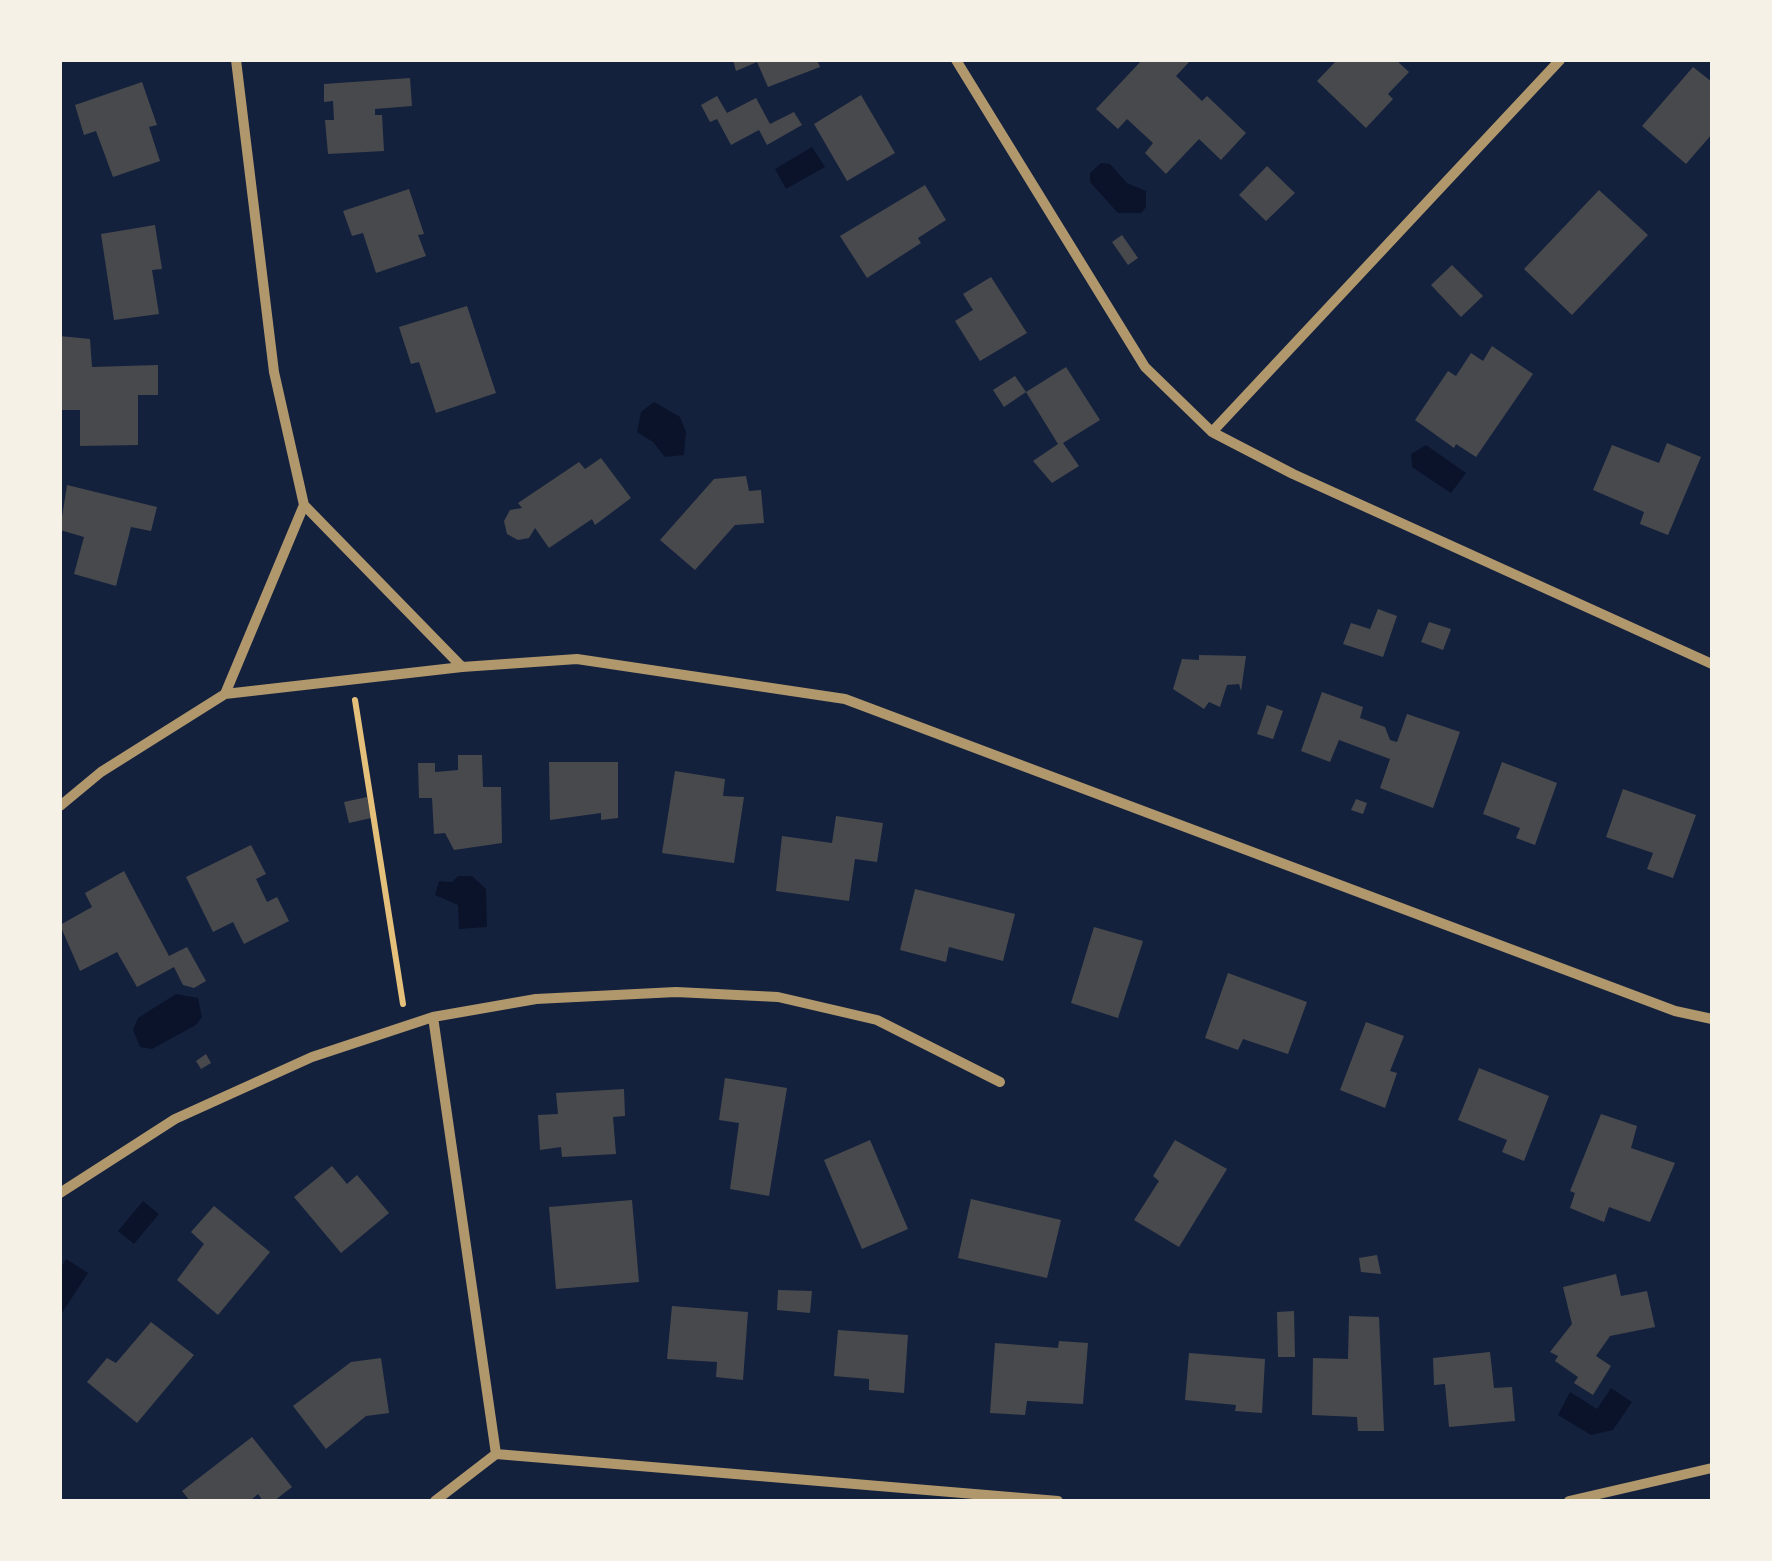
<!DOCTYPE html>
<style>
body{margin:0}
#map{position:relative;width:1772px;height:1561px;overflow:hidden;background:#14213d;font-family:"Public Sans",sans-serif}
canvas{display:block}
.frame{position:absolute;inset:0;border:62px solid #f6f1e7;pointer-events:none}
</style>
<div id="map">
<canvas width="1772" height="1561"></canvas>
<div class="frame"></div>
</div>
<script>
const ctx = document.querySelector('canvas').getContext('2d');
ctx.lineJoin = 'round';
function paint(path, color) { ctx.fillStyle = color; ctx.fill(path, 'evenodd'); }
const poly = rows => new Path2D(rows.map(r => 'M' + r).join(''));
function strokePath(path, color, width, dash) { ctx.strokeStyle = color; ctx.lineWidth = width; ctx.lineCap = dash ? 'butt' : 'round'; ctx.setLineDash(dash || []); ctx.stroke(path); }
const water = poly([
 [812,147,825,167,786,189,775,169],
 [1101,163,1110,164,1127,183,1146,191,1146,207,1141,213,1118,213,1090,182,1090,173],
 [654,402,680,417,686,432,684,455,665,457,653,442,637,432,641,412],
 [1426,445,1466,473,1451,493,1412,467,1411,454],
 [458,876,472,876,486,889,487,927,459,929,458,905,435,895,439,881,452,882],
 [176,994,198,998,202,1017,196,1025,152,1049,140,1047,133,1030,138,1018],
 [143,1201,159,1214,134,1244,118,1231],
 [66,1259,88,1273,60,1316,60,1269],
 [1611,1388,1632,1402,1613,1430,1591,1435,1558,1415,1570,1392,1597,1409]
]);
const building = poly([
 [733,60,817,60,820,67,768,87,757,62,736,71],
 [1142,60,1191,60,1176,76,1202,101,1207,96,1246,133,1221,160,1199,139,1166,174,1145,153,1153,143,1127,119,1118,129,1096,109],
 [1337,60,1396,60,1409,72,1388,94,1393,99,1366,128,1317,81],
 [1693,67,1712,82,1712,134,1686,164,1642,126],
 [410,78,412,106,375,109,375,115,382,115,384,151,328,154,325,120,334,120,333,101,324,102,324,84],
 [142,82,157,125,149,127,160,161,113,177,96,131,84,135,75,105],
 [861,95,895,153,847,181,814,124],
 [717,96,727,113,756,98,770,124,794,112,802,125,767,145,759,130,731,145,717,119,710,122,701,105],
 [1267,166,1295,193,1266,221,1239,195],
 [925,185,946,220,918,238,921,243,867,278,840,236],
 [409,189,424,234,418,235,426,256,376,273,363,233,352,236,343,211],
 [1599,190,1648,235,1572,315,1524,269],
 [155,225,162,269,152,270,159,314,114,320,101,234],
 [1122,235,1138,258,1128,265,1112,242],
 [1452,265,1483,296,1461,317,1431,285],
 [991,277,1027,333,980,361,955,321,973,310,963,294],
 [467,306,496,393,436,413,419,362,411,364,399,327],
 [60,336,90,339,92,367,158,365,158,395,138,395,138,445,80,446,80,410,60,410],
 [1492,346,1533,374,1476,457,1456,444,1454,448,1415,420,1448,371,1456,376,1471,353,1483,361],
 [1066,367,1100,420,1063,443,1079,466,1052,483,1033,461,1058,444,1026,392],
 [1015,376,1026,392,1004,407,993,390],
 [1667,443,1701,457,1668,535,1640,524,1644,512,1593,490,1612,445,1659,463],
 [601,458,631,498,595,525,592,519,549,548,535,528,529,538,518,540,507,534,504,521,510,510,522,508,518,503,579,462,585,469],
 [746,476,749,491,761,490,764,523,735,525,695,570,660,540,714,479],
 [67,485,157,507,151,531,131,527,116,586,74,574,84,537,60,530],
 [1378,609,1397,616,1383,657,1343,644,1351,623,1370,629],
 [1429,622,1451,629,1443,650,1421,642],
 [1199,655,1246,656,1241,691,1239,684,1227,685,1220,707,1209,702,1204,709,1173,689,1182,659,1199,660],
 [1322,692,1363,707,1360,718,1385,727,1390,740,1397,742,1407,714,1460,732,1433,808,1380,788,1390,759,1339,740,1330,762,1301,751],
 [1267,705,1283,711,1273,739,1257,734],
 [458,755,482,755,483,787,501,787,502,843,454,850,445,833,434,834,432,798,419,798,418,763,435,763,435,772,458,770],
 [549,762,618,762,618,818,601,820,601,813,550,820],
 [1502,762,1557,783,1535,845,1516,838,1520,828,1483,814],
 [675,771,725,779,723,796,744,797,734,863,662,853],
 [1623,789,1696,815,1673,878,1647,869,1653,853,1606,837],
 [367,797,371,818,349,823,344,802],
 [1356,799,1367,803,1363,814,1351,810],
 [836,816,883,823,877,862,855,859,849,901,776,891,782,836,832,843],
 [251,845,266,874,256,879,267,902,277,897,289,921,244,944,233,922,213,932,186,877],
 [124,871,169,956,187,947,206,981,194,988,183,985,174,967,137,987,117,952,80,971,60,925,92,907,85,893],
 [915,889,1015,914,1003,961,949,947,946,962,900,950],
 [1094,927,1143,941,1118,1018,1071,1003],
 [1228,973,1307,1002,1288,1054,1243,1039,1238,1050,1205,1038],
 [1366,1022,1404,1036,1390,1071,1397,1073,1385,1108,1340,1090],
 [206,1054,211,1063,201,1069,196,1061],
 [1479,1068,1549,1096,1524,1161,1502,1152,1507,1140,1458,1120],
 [725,1078,787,1088,769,1196,730,1189,739,1123,719,1120],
 [624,1089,625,1116,613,1117,616,1154,562,1157,561,1147,540,1150,538,1115,558,1114,556,1093],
 [1601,1114,1637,1126,1631,1148,1675,1163,1650,1222,1609,1207,1604,1222,1570,1208,1575,1193,1570,1191],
 [870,1140,908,1229,862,1249,824,1160],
 [1175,1140,1227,1169,1179,1247,1134,1220,1159,1181,1153,1176],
 [332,1166,347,1184,357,1175,389,1213,341,1253,294,1197],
 [971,1199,1061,1220,1047,1278,958,1258],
 [632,1200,639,1282,556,1289,549,1207],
 [214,1206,270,1252,218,1315,177,1280,204,1244,191,1232],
 [1377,1255,1381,1274,1361,1272,1359,1258],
 [1616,1274,1621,1296,1647,1291,1655,1327,1610,1336,1596,1356,1611,1366,1593,1395,1574,1383,1578,1377,1555,1361,1558,1356,1550,1352,1572,1324,1563,1287],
 [778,1290,812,1291,810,1313,777,1310],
 [672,1306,748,1312,743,1380,716,1377,717,1362,667,1359],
 [1294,1311,1295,1357,1278,1357,1277,1312],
 [1349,1316,1379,1317,1384,1431,1358,1431,1357,1417,1312,1415,1313,1358,1348,1359],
 [151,1322,194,1355,137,1423,87,1382,107,1358,116,1363],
 [838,1330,908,1335,904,1393,869,1390,869,1379,834,1376],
 [1059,1341,1088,1343,1083,1404,1027,1401,1025,1415,990,1413,995,1343,1058,1348],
 [1490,1352,1494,1388,1512,1387,1515,1421,1449,1427,1445,1384,1434,1385,1433,1358],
 [1189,1353,1265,1359,1262,1413,1235,1411,1236,1405,1185,1400],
 [381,1358,389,1413,366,1416,326,1449,293,1406,351,1362],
 [252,1437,292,1487,274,1501,263,1501,258,1494,250,1501,190,1501,182,1491]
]);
const path = poly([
 [355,700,403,1004]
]);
const minor = poly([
 [956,60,1145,367,1212,432,1293,474,1712,664],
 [1212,432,1560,60],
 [304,505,462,667],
 [225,694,304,505,274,372,236,60],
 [60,806,101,772,225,694,462,667,577,659,845,699,1675,1011,1712,1019],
 [433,1017,496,1454],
 [60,1193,175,1119,312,1057,433,1017,536,999,676,992,778,997,877,1020,1000,1082],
 [435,1501,496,1454,1058,1501],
 [1569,1501,1712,1468]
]);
paint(water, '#0b132b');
paint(building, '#48494c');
strokePath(path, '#e5c07b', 6);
strokePath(minor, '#b1986c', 10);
</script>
